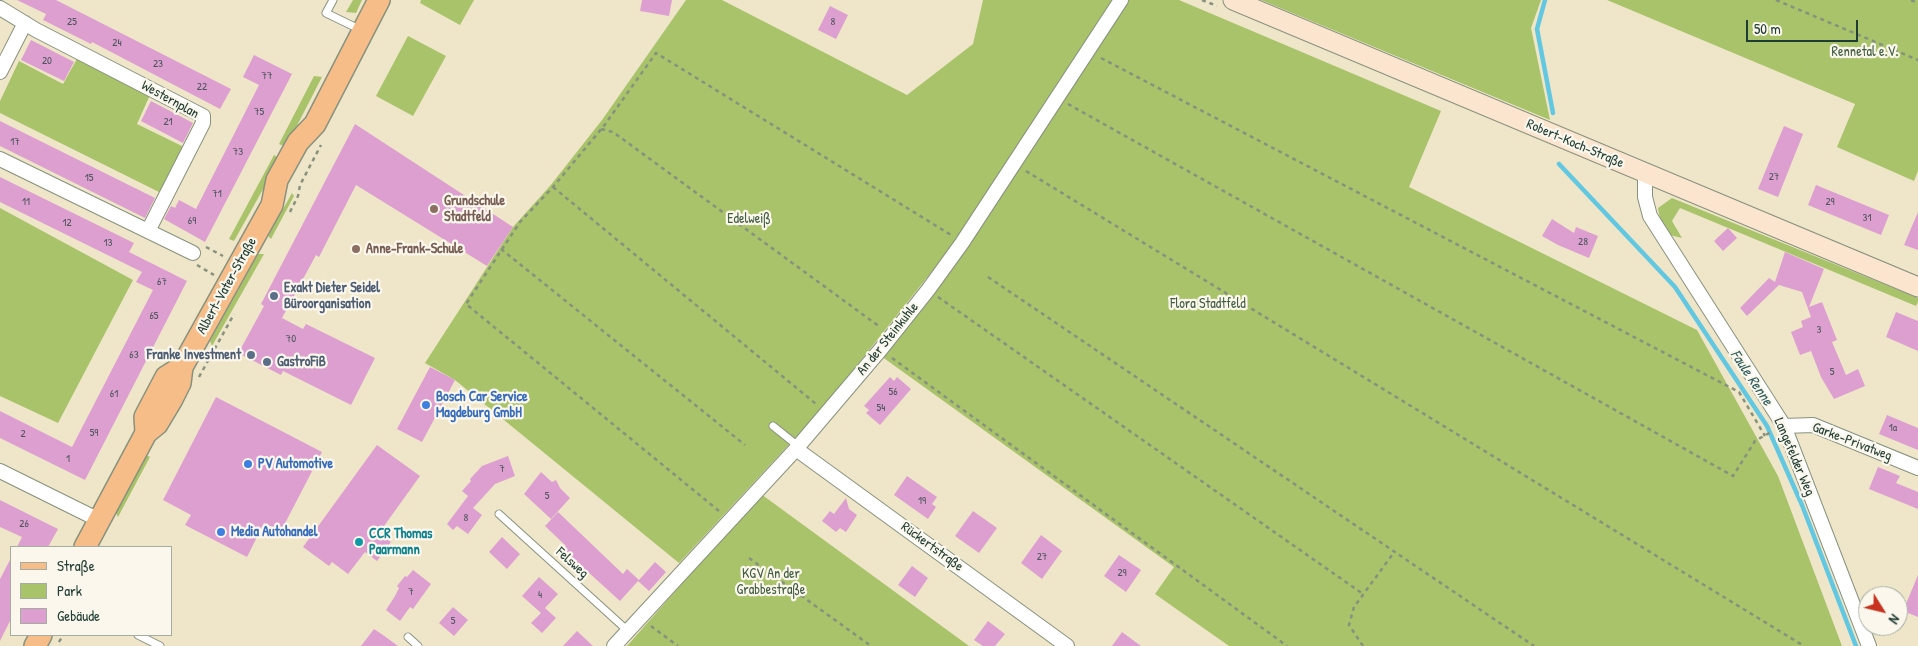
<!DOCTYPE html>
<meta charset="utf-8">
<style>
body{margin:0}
#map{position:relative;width:1918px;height:646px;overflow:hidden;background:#efe6c9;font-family:"Patrick Hand",sans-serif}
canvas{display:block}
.legend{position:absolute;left:10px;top:546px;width:162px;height:90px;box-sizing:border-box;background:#fbf7ec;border:1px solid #a3ada2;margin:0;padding:6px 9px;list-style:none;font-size:15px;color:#1f3d34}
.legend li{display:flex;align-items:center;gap:10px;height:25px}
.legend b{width:25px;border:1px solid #a3ada2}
.north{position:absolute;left:1858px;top:586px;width:50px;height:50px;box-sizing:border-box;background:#fbf7ec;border:1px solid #a3ada2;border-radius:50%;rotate:126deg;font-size:14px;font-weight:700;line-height:20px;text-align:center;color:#1f3d34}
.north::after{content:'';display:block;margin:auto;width:18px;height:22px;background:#c8321e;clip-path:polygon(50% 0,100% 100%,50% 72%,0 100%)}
.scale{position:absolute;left:1746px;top:20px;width:112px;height:22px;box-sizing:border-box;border:2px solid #1f3d34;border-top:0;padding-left:6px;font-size:15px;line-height:18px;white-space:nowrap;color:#1f3d34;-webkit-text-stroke:4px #fbf7ec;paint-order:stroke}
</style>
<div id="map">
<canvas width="1918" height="646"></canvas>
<ul class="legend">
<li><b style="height:6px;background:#f7bd88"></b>Straße</li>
<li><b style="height:14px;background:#a8c36a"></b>Park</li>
<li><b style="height:14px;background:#dc9fd0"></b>Gebäude</li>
</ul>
<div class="north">N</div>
<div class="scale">50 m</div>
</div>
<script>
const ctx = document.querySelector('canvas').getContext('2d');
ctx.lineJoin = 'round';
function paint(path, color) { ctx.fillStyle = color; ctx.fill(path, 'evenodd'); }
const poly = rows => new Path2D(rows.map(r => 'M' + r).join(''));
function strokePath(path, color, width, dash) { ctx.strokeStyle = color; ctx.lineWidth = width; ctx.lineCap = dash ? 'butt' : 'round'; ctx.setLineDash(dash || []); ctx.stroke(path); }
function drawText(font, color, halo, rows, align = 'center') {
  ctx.font = font + ' "Patrick Hand",sans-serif'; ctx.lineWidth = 4.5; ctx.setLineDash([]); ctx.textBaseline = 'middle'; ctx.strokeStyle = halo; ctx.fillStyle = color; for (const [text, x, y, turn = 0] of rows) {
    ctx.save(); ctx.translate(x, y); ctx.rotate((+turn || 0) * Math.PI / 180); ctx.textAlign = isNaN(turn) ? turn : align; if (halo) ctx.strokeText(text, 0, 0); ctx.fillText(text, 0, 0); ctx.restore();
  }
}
const green = poly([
 [353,0,362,0,356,13,346,12],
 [421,0,474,0,460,25,420,3],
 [686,0,722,0,907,95,973,44,983,0,1113,0,957,240,822,409,679,563,455,380,425,363,513,227,550,186,602,120],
 [1126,0,1179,0,1441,111,1409,187,1697,330,1778,476,1842,646,1229,646,1155,594,1174,567,881,356],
 [1261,0,1541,0,1531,28,1550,120],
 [1607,0,1918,0,1918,171,1914,181,1837,147,1855,104],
 [408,36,446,56,413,116,376,96],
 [78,57,150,95,137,124,186,148,163,194,0,113,0,101,19,61,63,84],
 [314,76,322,77,286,147,279,144],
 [274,155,280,159,234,241,229,239],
 [292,193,294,196,271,239,268,236],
 [1672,198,1918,298,1918,302,1916,306,1680,208,1672,221,1682,238,1670,235,1660,219,1658,208],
 [0,208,133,280,58,423,0,396],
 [258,254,264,254,212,346,210,341],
 [146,455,150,457,118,517,116,513],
 [761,494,969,646,627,646]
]);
const stream = poly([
 [1545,0,1537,29,1553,113],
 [1559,164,1675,287,1767,426,1802,505,1856,646]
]);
const building = poly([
 [17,0,56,0,231,89,220,109,92,42,91,44,43,20,46,14],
 [642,0,672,0,669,16,640,11],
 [830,6,848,15,836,39,818,30],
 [31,40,74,62,64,81,21,60],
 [254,55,292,74,205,242,164,219,171,206,175,208,179,200,196,209,259,85,243,77],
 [151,101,193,123,183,143,141,121],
 [0,121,155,198,145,218,0,146],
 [355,124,513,227,487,266,356,185,319,257,316,255,282,318,303,329,306,324,375,358,351,405,283,371,281,375,242,355,240,350,264,306,261,304],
 [1784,126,1803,134,1778,197,1758,189],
 [0,177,134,243,129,252,187,281,85,480,0,438,0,411,72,447,153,290,136,282,142,272,0,202],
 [1816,185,1889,215,1881,235,1808,205],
 [1918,212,1918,250,1904,245],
 [1552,219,1574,233,1576,227,1598,236,1589,258,1558,245,1542,236],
 [1728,228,1737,238,1723,251,1714,241],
 [1785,252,1824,269,1809,307,1822,302,1837,340,1832,342,1846,375,1858,369,1865,386,1834,399,1821,377,1811,351,1800,355,1791,332,1803,327,1801,321,1811,317,1802,292,1779,285,1747,316,1740,308,1769,278,1775,282],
 [1896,312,1918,321,1918,351,1886,337],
 [430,367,455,380,422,442,397,429],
 [890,377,894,381,897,377,911,389,880,425,866,413,869,410,864,406],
 [216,397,322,452,281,531,264,523,247,557,185,525,191,515,163,500],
 [1887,415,1918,428,1918,450,1879,434],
 [377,445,420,476,379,533,391,542,377,561,365,552,348,574,332,562,329,566,303,547],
 [508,456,515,476,495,484,473,508,482,515,468,534,457,526,453,530,447,524,468,496,462,491,471,481,470,479,482,466],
 [1878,467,1900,476,1896,483,1918,492,1918,509,1869,489],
 [541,472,552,482,556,480,560,488,570,498,551,519,524,494],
 [907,476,937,497,932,504,936,507,928,519,894,495],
 [846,498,849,509,857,515,846,532,840,528,836,532,822,521,830,511,834,514],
 [0,500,58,529,48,547,17,547,22,537,0,527],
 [973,511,997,528,979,553,955,536],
 [558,512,623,574,627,569,639,580,655,562,666,572,649,591,638,581,620,601,587,571,585,573,561,551,566,546,545,526],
 [1041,535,1062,551,1042,579,1021,563],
 [502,537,520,554,507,569,489,552],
 [1119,555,1141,570,1126,592,1104,576],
 [11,558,11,619,0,641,0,579],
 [912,566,928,578,915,597,898,585],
 [413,570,431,584,413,609,410,607,400,621,386,610,395,596,399,588,397,586,405,576,407,577],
 [1918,575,1918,617,1903,611],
 [539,577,558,594,545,608,556,618,542,633,531,623,541,613,522,596],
 [453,607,468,620,454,636,439,623],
 [988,621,1005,634,995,646,983,646,974,640],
 [374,629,383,635,398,646,361,646],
 [577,631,593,646,563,646],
 [1122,632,1141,646,1112,646]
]);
const path = poly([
 [1202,0,1217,6],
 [1776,0,1918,60],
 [1911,0,1918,3],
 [1101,58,1739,392,1765,436],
 [1068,104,1733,476,1755,441,1771,432],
 [601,129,613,132,880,327],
 [1026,171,1804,646],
 [553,187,816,404],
 [290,212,298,196,300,185,321,145],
 [206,247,223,256],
 [501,249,745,445],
 [197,265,214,275],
 [988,277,1534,646],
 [938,297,1363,594],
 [892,358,1287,646],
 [199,377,234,314],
 [719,511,466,304,520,222,553,187,603,127,656,53,951,235],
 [749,558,871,646],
 [651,626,678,646],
 [59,642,63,635],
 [1363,646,1349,625,1354,607,1395,551]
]);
const lane = poly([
 [333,0,326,13,361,30],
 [773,426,793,442,796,449],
 [499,514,628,631],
 [138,635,160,646],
 [408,637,418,646]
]);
const street = poly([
 [0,8,36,30,203,116,203,123,148,231],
 [0,72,25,23],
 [0,159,193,253],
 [1645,174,1645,197,1650,216,1784,426,1869,646],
 [1784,426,1813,425,1918,468],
 [796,449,1067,646],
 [0,471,99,520],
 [614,646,796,449,881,349,928,290,962,243,1121,0]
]);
const secondary = poly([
 [1233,0,1918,287]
]);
const primary = poly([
 [146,432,145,417,166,377,182,367],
 [85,547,146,433,157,424,172,399,180,383,182,367,272,205,277,180,298,142,315,124,379,0],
 [35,646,41,635]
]);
const markers = [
 [434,209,5,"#8d6e63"],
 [356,249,5,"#8d6e63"],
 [274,296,5,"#5c6f8a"],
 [251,355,5,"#5c6f8a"],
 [267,362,5,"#5c6f8a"],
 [426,405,5,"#3f7fe0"],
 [248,464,5,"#3f7fe0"],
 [221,532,5,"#3f7fe0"],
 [359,542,5,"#0f9aa8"]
];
const numberNames = [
 ["25",72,22],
 ["8",833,22],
 ["24",117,43],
 ["20",47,61],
 ["23",158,64],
 ["77",267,76],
 ["22",202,87],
 ["75",259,112],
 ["21",168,122],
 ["17",15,142],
 ["73",238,152],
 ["27",1774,177],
 ["15",89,178],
 ["71",217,194],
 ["11",26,202],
 ["29",1830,202],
 ["31",1867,218],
 ["69",192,221],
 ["12",67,223],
 ["28",1583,242],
 ["13",108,243],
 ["67",162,282],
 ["65",154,316],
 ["3",1819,330],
 ["70",291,339],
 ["63",134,355],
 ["5",1832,372],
 ["56",893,392],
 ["61",114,394],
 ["54",881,408],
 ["1a",1893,428],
 ["59",94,433],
 ["2",23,434],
 ["1",68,459],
 ["7",502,469],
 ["5",547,496],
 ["19",922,501],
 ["8",466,518],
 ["26",24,524],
 ["27",1042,557],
 ["29",1122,573],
 ["7",411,592],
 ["4",540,595],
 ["5",453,621]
];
const parkNames = [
 ["Rennetal e.V.",1865,52],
 ["Edelweiß",749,219],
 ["Flora Stadtfeld",1208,304],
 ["KGV An der",771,574],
 ["Grabbestraße",771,590]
];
const streetNames = [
 ["Westernplan",170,100,29],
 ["Robert-Koch-Straße",1575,144,23],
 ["Albert-Vater-Straße",227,286,-61],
 ["An der Steinkuhle",888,339,-51],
 ["Garke-Privatweg",1852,442,21],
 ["Langefelder Weg",1794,457,67],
 ["Rückertstraße",932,547,36],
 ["Felsweg",572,563,42]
];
const educationNames = [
 ["Grundschule",444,201],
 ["Stadtfeld",444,217],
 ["Anne-Frank-Schule",366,249]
];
const serviceNames = [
 ["Exakt Dieter Seidel",284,288],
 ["Büroorganisation",284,304],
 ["Franke Investment",241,355,"right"],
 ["GastroFiB",277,362]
];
const shopNames = [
 ["Bosch Car Service",436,397],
 ["Magdeburg GmbH",436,413],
 ["PV Automotive",258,464],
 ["Media Autohandel",231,532]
];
const cultureNames = [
 ["CCR Thomas",369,534],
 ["Paarmann",369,550]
];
const waterNames = [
 ["Faule Renne",1751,378,56]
];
paint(green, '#a8c36a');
strokePath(stream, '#62c7e0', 4.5);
paint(building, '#dc9fd0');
strokePath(lane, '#87927e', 9);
strokePath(street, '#87927e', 16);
strokePath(secondary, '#87927e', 21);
strokePath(primary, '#87927e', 24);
strokePath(path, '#87927e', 2.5, [4, 4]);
strokePath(lane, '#fff', 7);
strokePath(street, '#fff', 14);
strokePath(secondary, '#fce5cf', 19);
strokePath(primary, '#f7bd88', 21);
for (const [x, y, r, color] of markers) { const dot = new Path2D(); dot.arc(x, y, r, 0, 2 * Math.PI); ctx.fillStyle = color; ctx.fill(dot); strokePath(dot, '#fbf7ec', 2); }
drawText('11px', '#4e565b', null, numberNames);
drawText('14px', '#415e42', '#fbf7ec', parkNames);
drawText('14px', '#1f3d34', '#fbf7ec', streetNames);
drawText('bold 14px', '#785e54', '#fbf7ec', educationNames, 'left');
drawText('bold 14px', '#4e5e75', '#fbf7ec', serviceNames, 'left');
drawText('bold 14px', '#366cbe', '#fbf7ec', shopNames, 'left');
drawText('bold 14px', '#0d838f', '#fbf7ec', cultureNames, 'left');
drawText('italic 15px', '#30605f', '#fbf7ec', waterNames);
</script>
